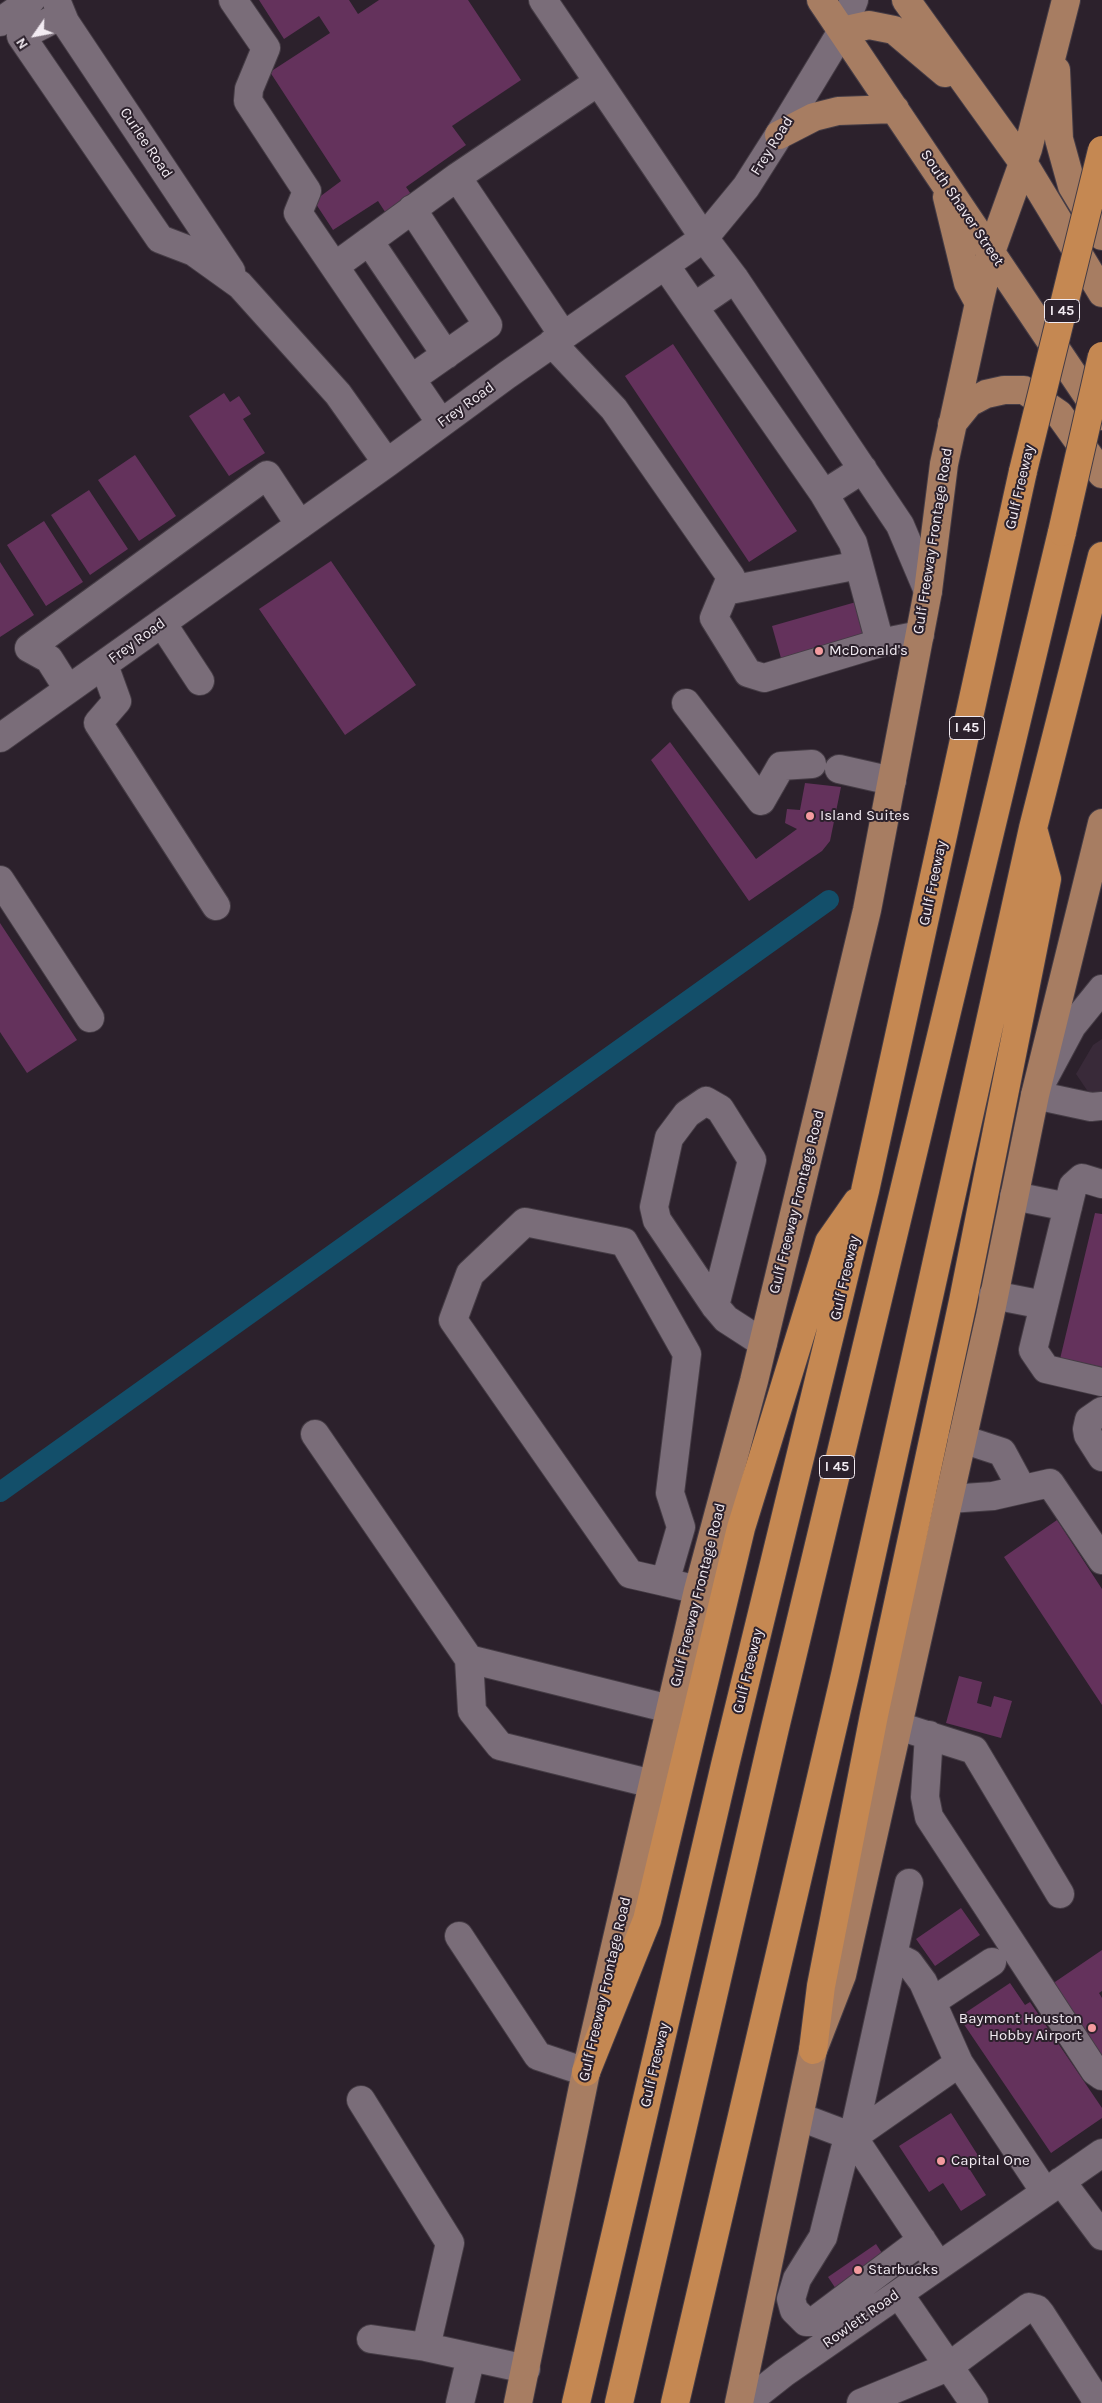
<!DOCTYPE html>
<style>
body{margin:0}
#map{position:relative;width:1102px;height:2403px;overflow:hidden;background:#2c212c;font-family:Karla,sans-serif}
canvas{display:block}
.north{position:absolute;left:10px;top:10px;width:50px;height:50px;-webkit-text-stroke:4px #2c212c;paint-order:stroke;rotate:237deg;font-size:14px;font-weight:700;line-height:20px;text-align:center;color:#f2ebf2}
.north::after{content:'';display:block;margin:auto;width:18px;height:22px;background:#f2ebf2;clip-path:polygon(50% 0,100% 100%,50% 72%,0 100%)}
</style>
<div id="map">
<canvas width="1102" height="2403"></canvas>
<div class="north">N</div>
</div>
<script>
const ctx = document.querySelector('canvas').getContext('2d');
ctx.lineJoin = 'round';
function paint(path, color) { ctx.fillStyle = color; ctx.fill(path, 'evenodd'); }
const poly = rows => new Path2D(rows.map(r => 'M' + r).join(''));
function strokePath(path, color, width, dash) { ctx.strokeStyle = color; ctx.lineWidth = width; ctx.lineCap = dash ? 'butt' : 'round'; ctx.setLineDash(dash || []); ctx.stroke(path); }
function drawText(font, color, halo, rows, align = 'center') {
  ctx.font = font + ' Karla,sans-serif'; ctx.lineWidth = 4; ctx.setLineDash([]); ctx.textBaseline = 'middle'; ctx.strokeStyle = halo; ctx.fillStyle = color; for (const [text, x, y, turn = 0] of rows) {
    ctx.save(); ctx.translate(x, y); ctx.rotate((+turn || 0) * Math.PI / 180); ctx.textAlign = isNaN(turn) ? turn : align; if (halo) ctx.strokeText(text, 0, 0); ctx.fillText(text, 0, 0); ctx.restore();
  }
}
const built = poly([
 [1102,1039,1102,1112,1076,1074,1093,1045]
]);
const canal = poly([
 [0,1492,829,900]
]);
const building = poly([
 [259,0,349,0,358,14,379,0,468,0,521,80,452,126,466,145,406,187,415,200,389,218,378,201,333,230,314,201,341,181,270,72,330,33,319,16,284,39],
 [673,344,797,531,749,562,625,376],
 [224,393,230,402,239,396,251,414,243,419,265,453,229,476,189,416],
 [135,455,176,516,139,541,98,480],
 [89,490,128,549,90,575,51,515],
 [44,521,83,582,46,606,7,545],
 [331,561,416,685,345,735,259,609],
 [0,562,34,615,0,637],
 [856,602,865,634,781,658,772,626],
 [670,742,756,859,797,829,785,823,787,809,800,810,805,783,841,787,830,841,822,851,749,901,651,760],
 [0,923,77,1040,27,1073,0,1032],
 [1095,1213,1102,1214,1102,1369,1060,1359],
 [1057,1520,1102,1589,1102,1705,1004,1557],
 [959,1676,982,1682,977,1703,991,1707,994,1696,1012,1701,1001,1738,946,1723],
 [961,1908,980,1935,935,1966,916,1939],
 [1102,1950,1102,1991,1099,1993,1102,1998,1102,2058,1052,1984],
 [1010,1983,1025,2005,1030,2002,1102,2108,1102,2118,1051,2153,959,2017],
 [951,2113,979,2157,967,2165,986,2195,961,2211,943,2183,929,2192,899,2146],
 [876,2244,888,2262,840,2295,828,2277]
]);
const minor = poly([
 [56,0,65,22,231,271],
 [233,0,266,48,249,89,248,101,307,191,298,213,441,423],
 [543,0,704,238,735,279,900,525,928,591],
 [62,15,21,36,160,239,194,252,240,285,338,394,387,463],
 [0,22,31,0],
 [369,241,446,355],
 [665,265,694,307],
 [335,266,457,177],
 [735,279,694,307,824,494,863,469],
 [563,335,457,177,598,82],
 [552,343,614,409,731,577,714,618,748,673,764,678,880,643,920,635],
 [411,379,488,325,412,209],
 [824,494,853,543,859,565],
 [725,591,859,565,880,643],
 [162,623,200,681],
 [104,665,117,701,98,723,216,906],
 [68,689,49,659,29,648,267,475,300,525],
 [686,703,761,801,781,766,812,764],
 [0,738,387,463,507,375,704,238,746,187,779,135,842,31,854,0],
 [839,769,892,781],
 [0,880,90,1018],
 [1102,989,1072,1026,1035,1095,1091,1107,1102,1106],
 [1102,1184,1082,1178,1073,1186,1033,1350,1046,1369,1102,1382],
 [1014,1196,1068,1207],
 [993,1295,1044,1305],
 [715,1306,752,1160,720,1109,706,1101,687,1114,669,1138,654,1207,657,1220,715,1306,726,1319,763,1343],
 [1102,1411,1089,1420,1087,1429,1088,1435,1102,1457],
 [315,1434,469,1659,472,1711,500,1746,653,1784],
 [962,1439,1002,1452,1022,1489],
 [949,1499,993,1496,1050,1483,1102,1560],
 [665,1582,681,1527,670,1493,687,1354,624,1242,525,1222,470,1274,453,1320,630,1574,665,1582,698,1590],
 [469,1659,670,1709],
 [911,1730,974,1750,1060,1894],
 [929,1735,925,1797,929,1817,1095,2071,1102,2076],
 [459,1936,538,2056,586,2072],
 [893,1955,909,1883],
 [933,2001,992,1962],
 [361,2100,450,2243,426,2347],
 [800,2117,853,2137,931,2254],
 [853,2137,893,1955,909,1963,923,1982,959,2063],
 [1061,2181,1102,2236],
 [922,2240,813,2322,806,2322,794,2310,791,2299,797,2279,823,2237,845,2149,853,2137,959,2063,1045,2192],
 [899,2294,974,2403],
 [371,2339,426,2347,526,2369],
 [460,2403,471,2357],
 [746,2403,784,2373,1102,2153],
 [861,2403,948,2367,1029,2307,1037,2309,1041,2314,1094,2396,1096,2403]
]);
const major = poly([
 [821,0,1101,416],
 [906,0,1024,164,1102,293],
 [842,31,869,25,894,30,945,73],
 [1056,70,1059,139,1072,186,1102,236],
 [779,135,814,117,838,111,895,109],
 [947,197,968,283,979,303],
 [952,424,969,403,986,394,1004,390,1024,390,1059,414,1102,474],
 [518,2403,586,2072,698,1590,754,1381,867,910,928,591,944,464,979,303,991,252,1028,149,1066,0],
 [739,2403,813,2050,842,1975,990,1316,1035,1095,1102,823]
]);
const highway = poly([
 [813,2050,821,1986,874,1715,963,1301,1047,879,1034,832],
 [586,2072,647,1920,741,1528,829,1242,857,1202],
 [576,2403,725,1765,865,1191,1023,471],
 [619,2403,775,1728,1062,532],
 [675,2403,845,1675,1033,828,1102,556]
]);
const highwayBridge = poly([
 [1023,471,1102,150],
 [1062,532,1102,356]
]);
const markers = [
 [819,651,5,"#f49b9f"],
 [810,816,5,"#f49b9f"],
 [1092,2028,5,"#f49b9f"],
 [941,2161,5,"#f49b9f"],
 [858,2270,5,"#f49b9f"]
];
const shields = [
 [1062,311,35],
 [967,728,35],
 [837,1467,35]
];
const shieldNames = [
 ["I 45",1062,311],
 ["I 45",967,728],
 ["I 45",837,1467]
];
const streetNames = [
 ["Curlee Road",146,143,56],
 ["Frey Road",772,146,-58],
 ["South Shaver Street",962,208,56],
 ["Frey Road",466,405,-36],
 ["Gulf Freeway",1020,487,-77],
 ["Gulf Freeway Frontage Road",933,541,-81],
 ["Frey Road",137,641,-36],
 ["Gulf Freeway",933,883,-78],
 ["Gulf Freeway Frontage Road",797,1202,-76],
 ["Gulf Freeway",845,1278,-77],
 ["Gulf Freeway Frontage Road",698,1595,-76],
 ["Gulf Freeway",748,1671,-76],
 ["Gulf Freeway Frontage Road",605,1989,-77],
 ["Gulf Freeway",655,2065,-77],
 ["Rowlett Road",861,2319,-35]
];
const poiNames = [
 ["McDonald's",829,651],
 ["Island Suites",820,816],
 ["Baymont Houston",1082,2019,"right"],
 ["Hobby Airport",1082,2036,"right"],
 ["Capital One",951,2161],
 ["Starbucks",868,2270]
];
paint(built, '#392a39');
strokePath(canal, '#134f6a', 20);
paint(building, '#64325c');
strokePath(minor, '#453c45', 30);
strokePath(major, '#453c45', 30);
strokePath(highway, '#453c45', 30);
strokePath(minor, '#7a6d79', 28);
strokePath(major, '#a77d62', 28);
strokePath(highway, '#c58852', 28);
strokePath(highwayBridge, '#453c45', 30, []);
strokePath(highwayBridge, '#c58852', 28);
for (const [x, y, r, color] of markers) { const dot = new Path2D(); dot.arc(x, y, r, 0, 2 * Math.PI); ctx.fillStyle = color; ctx.fill(dot); strokePath(dot, '#2c212c', 2); }
for (const [x, y, w] of shields) { const box = new Path2D(); box.roundRect(x - w / 2, y - 11.5, w, 23, 4); ctx.fillStyle = '#2c212c'; ctx.fill(box); strokePath(box, '#f2ebf2', 1); }
drawText('bold 14px', '#f2ebf2', null, shieldNames);
drawText('15px', '#f2ebf2', '#2c212c', streetNames);
drawText('15px', '#f2ebf2', '#2c212c', poiNames, 'left');
</script>
